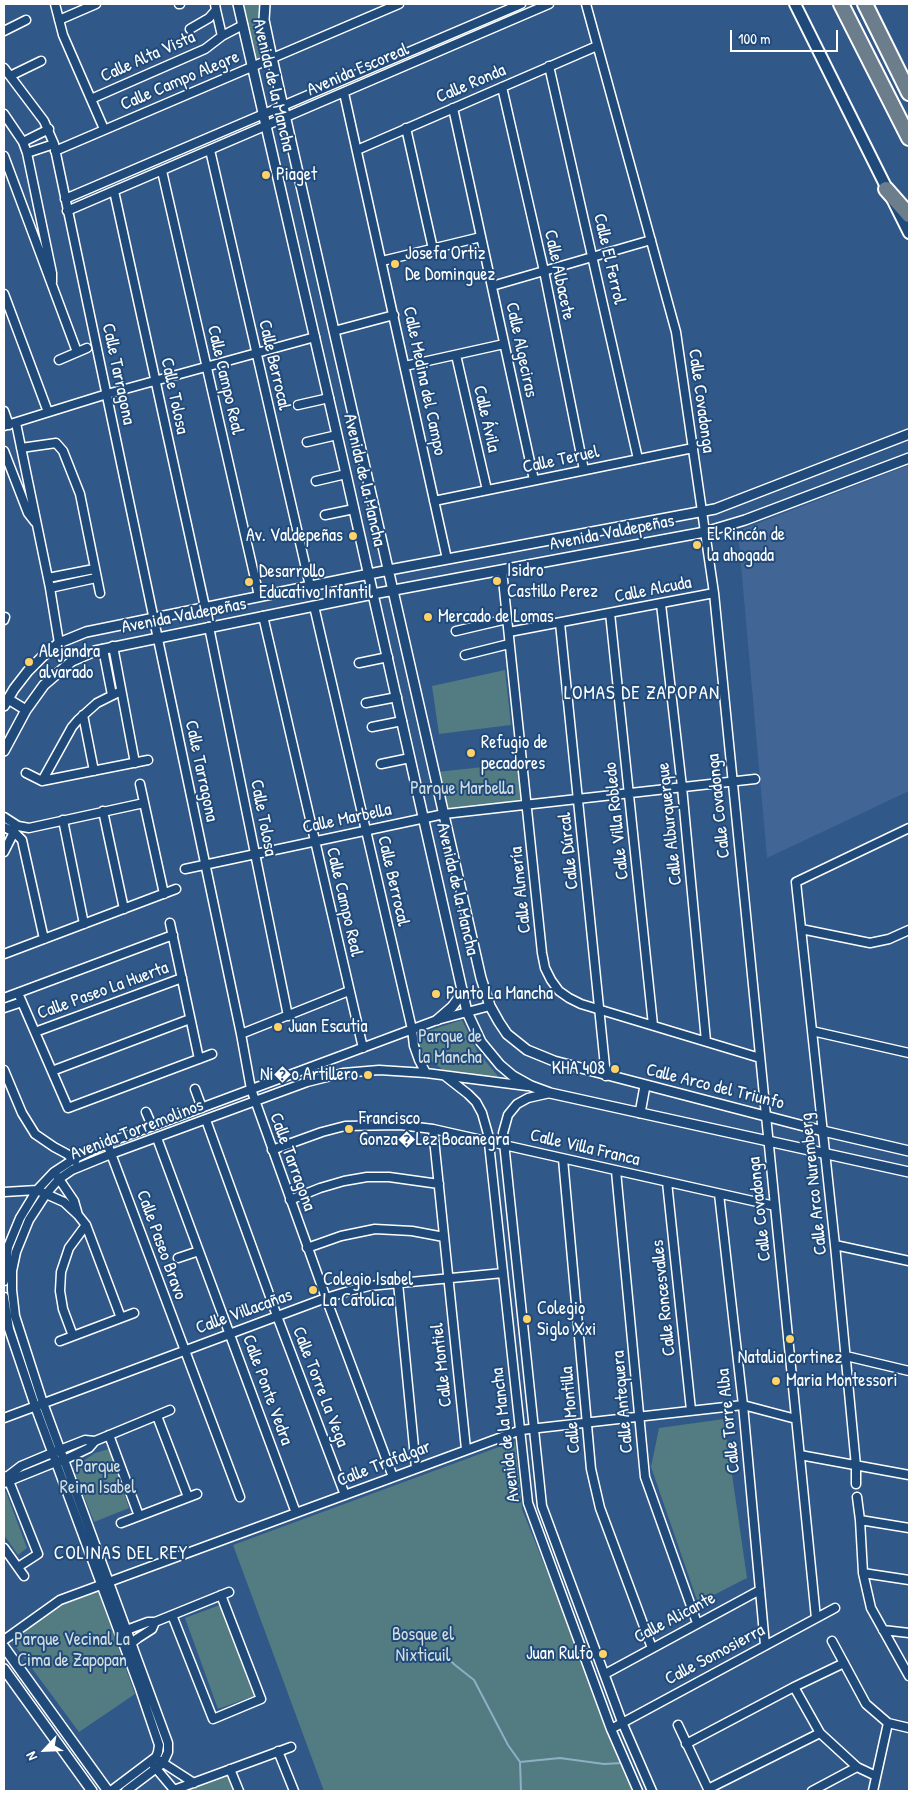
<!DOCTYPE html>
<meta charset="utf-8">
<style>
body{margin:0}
#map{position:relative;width:913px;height:1795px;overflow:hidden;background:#305888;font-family:"Patrick Hand",sans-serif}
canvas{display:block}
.frame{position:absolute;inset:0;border:5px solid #fff;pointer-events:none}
.north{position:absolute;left:20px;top:1725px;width:50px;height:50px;-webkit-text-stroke:4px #1f4a7a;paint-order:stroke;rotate:245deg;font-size:14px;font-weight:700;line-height:20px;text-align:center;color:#fff}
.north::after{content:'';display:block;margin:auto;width:18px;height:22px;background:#fff;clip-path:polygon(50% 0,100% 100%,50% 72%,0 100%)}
.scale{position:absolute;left:730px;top:30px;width:108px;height:22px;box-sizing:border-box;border:2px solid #fff;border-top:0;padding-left:6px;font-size:15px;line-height:18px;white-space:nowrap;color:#fff;-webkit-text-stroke:4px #1f4a7a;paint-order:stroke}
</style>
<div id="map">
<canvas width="913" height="1795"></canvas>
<div class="frame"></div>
<div class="north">N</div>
<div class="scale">100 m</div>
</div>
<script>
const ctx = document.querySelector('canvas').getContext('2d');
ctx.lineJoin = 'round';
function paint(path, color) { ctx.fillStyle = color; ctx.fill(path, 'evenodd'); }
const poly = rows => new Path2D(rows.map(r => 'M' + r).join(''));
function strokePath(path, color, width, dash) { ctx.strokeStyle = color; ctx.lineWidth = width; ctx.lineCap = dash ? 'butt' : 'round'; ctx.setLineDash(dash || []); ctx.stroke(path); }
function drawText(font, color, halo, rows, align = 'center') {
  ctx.font = font + ' "Patrick Hand",sans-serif'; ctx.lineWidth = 4; ctx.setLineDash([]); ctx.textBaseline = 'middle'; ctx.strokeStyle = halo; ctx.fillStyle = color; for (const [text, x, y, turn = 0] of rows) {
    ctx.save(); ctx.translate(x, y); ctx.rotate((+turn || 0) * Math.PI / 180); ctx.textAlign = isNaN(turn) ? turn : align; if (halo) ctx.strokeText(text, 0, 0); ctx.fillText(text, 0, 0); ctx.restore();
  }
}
const built = poly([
 [909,465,909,791,767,858,738,531]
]);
const green = poly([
 [243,4,261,4,260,26,267,55,255,59],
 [505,670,511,725,439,734,432,686],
 [520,763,525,801,446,811,437,772],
 [462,1020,477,1051,498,1076,486,1076,443,1070,424,1055,419,1046,418,1034],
 [724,1419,747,1578,698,1603,651,1467,659,1428],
 [515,1441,522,1509,635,1791,324,1791,233,1545],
 [109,1449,129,1508,94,1522,73,1468,95,1453],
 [6,1492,27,1548,18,1555,4,1535,4,1493],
 [98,1591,135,1694,79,1732,11,1640,63,1603],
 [220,1605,254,1696,218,1709,185,1618],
 [229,1774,236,1791,180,1791]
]);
const stream = poly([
 [440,1651,455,1665,474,1680,508,1745,520,1762,521,1791],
 [520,1762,560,1758,604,1764,622,1763]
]);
const minor = poly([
 [55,4,63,35,104,129],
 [179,4,180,4],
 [586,4,676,332,705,532,714,593,816,1618],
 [216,10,222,36],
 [59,20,96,4],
 [190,29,209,18,216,10,215,4],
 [4,31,26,20],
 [549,66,638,459],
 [4,68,44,121,54,144,241,1034,251,1089,326,1298,393,1477],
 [10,76,41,61],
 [502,87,544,271,584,470],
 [344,93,447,559],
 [91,99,205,49,222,36,243,25],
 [453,108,534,480],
 [4,114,23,142,27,153,52,273,52,282],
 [406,128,433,249],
 [23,142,49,129],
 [210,150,310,586],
 [357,150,597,46],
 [55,151,399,4],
 [27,153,54,144],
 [4,156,77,352],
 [162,171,259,596],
 [114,191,205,607],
 [65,199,521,4],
 [67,211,549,4],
 [382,261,481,237],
 [492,286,651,240],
 [4,294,48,412],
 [334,331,394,315],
 [456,355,487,490],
 [59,360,87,348],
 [405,366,504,344],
 [298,405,329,398],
 [4,411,9,425],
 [16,423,50,588,59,643],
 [4,426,107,394,315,337],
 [307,442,337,435],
 [21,448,56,443,63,451,80,494,100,593],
 [4,451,28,513,35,522],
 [316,481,346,474],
 [434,501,693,448],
 [325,515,354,509],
 [502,570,542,953,545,968,551,980,559,991,569,998,581,1004,760,1058],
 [48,578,94,569],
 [50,588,96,578],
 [661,604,682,787,706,1041],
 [314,606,412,1029,414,1046,419,1060,426,1073],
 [610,613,653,1025],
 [263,616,363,1048],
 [4,620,5,617],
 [560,623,606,1076],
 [209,627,288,1016],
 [456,631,507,619],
 [509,632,714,593],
 [113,646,135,763],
 [103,649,112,695],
 [465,655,509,644],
 [359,663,388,657],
 [366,703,397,697],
 [83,715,94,771],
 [372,727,402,721],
 [381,764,410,758],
 [26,773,42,781,148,760],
 [42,781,72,727,78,720,97,703,121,691],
 [140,784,164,894],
 [103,811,124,909],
 [4,817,18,826,29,828,144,803],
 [63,820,84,924],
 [4,827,14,832,22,840,44,939],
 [4,852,14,832],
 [185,869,444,814,755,779],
 [170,923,199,1059],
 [801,929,870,943,889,939,909,930],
 [4,954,176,889],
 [18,993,68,1108,212,1054],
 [4,998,173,935],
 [4,1008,22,1002],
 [812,1031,909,1053],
 [35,1032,182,978],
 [241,1034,349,991],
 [4,1070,22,1113,35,1134,54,1147,67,1154,75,1161],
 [52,1071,190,1019],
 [445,1076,468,1094,476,1102,482,1113,488,1134,528,1503,611,1729,638,1791],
 [195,1089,202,1108],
 [550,1093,528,1098,517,1104,508,1115,503,1133,542,1506,622,1722,652,1791],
 [146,1112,152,1126],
 [206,1120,277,1316,345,1495],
 [433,1129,466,1449],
 [157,1138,296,1513],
 [107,1143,240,1497],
 [272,1150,322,1132,345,1126,400,1125,433,1129,775,1206],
 [563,1159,591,1469,600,1508,652,1648],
 [616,1171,645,1477,697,1623],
 [57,1176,74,1201,78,1215],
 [667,1182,691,1410],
 [4,1192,37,1190,64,1202,78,1215,86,1225,121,1318],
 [719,1194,743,1405,765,1645],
 [290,1200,320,1188,344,1181,367,1177,389,1177,439,1184],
 [835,1245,909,1261],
 [307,1248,341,1236,375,1229,412,1231,444,1237],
 [178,1258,199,1251],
 [4,1281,8,1247,20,1218,37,1190,54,1172,74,1159,107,1143,437,1020,490,1006],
 [398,1283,416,1468],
 [4,1297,9,1329,35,1406,139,1686,159,1745,158,1752,156,1757,111,1791],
 [73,1336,63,1309,60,1291,61,1272,69,1248,86,1225],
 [60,1341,134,1313],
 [846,1356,909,1371],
 [157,1416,188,1497],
 [4,1418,326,1298,349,1291,369,1286,503,1273],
 [109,1435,139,1516],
 [800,1455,909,1475],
 [7,1476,38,1554,18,1567],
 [4,1479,21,1466,52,1453,85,1440,95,1441],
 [4,1483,56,1462,64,1460,89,1448,95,1441,170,1410],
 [856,1484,856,1466,835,1245,796,882,909,828],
 [857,1497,860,1520,863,1573,871,1608,909,1676],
 [860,1520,909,1528],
 [121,1523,197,1494],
 [4,1548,24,1576],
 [863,1573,909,1580],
 [172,1615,213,1719,261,1699,221,1595],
 [883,1630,909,1633],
 [124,1631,148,1622,155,1622,229,1592],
 [4,1640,60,1600,521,1430,743,1405,796,1419],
 [832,1641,866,1704,888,1723,909,1728],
 [129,1645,138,1638,152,1629,155,1622],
 [605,1674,760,1590],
 [794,1687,820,1733,857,1767,876,1776],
 [678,1725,709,1791],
 [611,1729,835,1608],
 [686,1744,794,1687,844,1663],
 [278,1751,294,1791],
 [160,1761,194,1783],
 [154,1766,175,1791],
 [230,1769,239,1791],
 [708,1789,820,1733],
 [174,1790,291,1747],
 [126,1791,163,1763,168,1752,168,1743,43,1403,15,1316,12,1290,12,1271,16,1252,29,1220,46,1194,59,1179,72,1170,111,1154,307,1082,343,1073,379,1070,426,1073,527,1086],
 [812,1791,857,1767],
 [873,1791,888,1723]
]);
const tertiary = poly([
 [238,4,346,474,467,1012,481,1042,500,1065,513,1076,531,1086,550,1093,909,1172],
 [265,4,264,20,272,58,481,978,490,1006,499,1022,507,1034,527,1050,554,1061,823,1131,909,1151],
 [8,699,26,710],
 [4,706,14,689,28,671,43,656,59,643,86,632,389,570,715,509,909,434],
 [4,751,26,710,44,685,72,661,95,651,373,594,705,532,745,520,909,458],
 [437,1020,452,1007,458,999,462,989],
 [640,1113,645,1086],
 [4,1647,108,1791],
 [4,1669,92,1791]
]);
const secondary = poly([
 [795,4,909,233]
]);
const motorway = poly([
 [841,4,909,138],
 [865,4,909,93],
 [886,189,909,215]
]);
const markers = [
 [266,175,5,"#ffd166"],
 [395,264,5,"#ffd166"],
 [353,536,5,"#ffd166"],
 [697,545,5,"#ffd166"],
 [497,581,5,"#ffd166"],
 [249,582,5,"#ffd166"],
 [428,617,5,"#ffd166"],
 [29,662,5,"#ffd166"],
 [471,753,5,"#ffd166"],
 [436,994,5,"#ffd166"],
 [278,1027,5,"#ffd166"],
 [615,1069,5,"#ffd166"],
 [368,1075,5,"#ffd166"],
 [349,1129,5,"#ffd166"],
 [313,1290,5,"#ffd166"],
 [527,1319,5,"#ffd166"],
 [790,1339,5,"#ffd166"],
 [776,1381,5,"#ffd166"],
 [603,1654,5,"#ffd166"]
];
const streetNames = [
 ["Calle Alta Vista",148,57,-24],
 ["Avenida Escoreal",358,70,-23],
 ["Calle Campo Alegre",180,81,-23],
 ["Calle Ronda",471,84,-23],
 ["Avenida de la Mancha",273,85,77],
 ["Calle El Ferrol",609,259,77],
 ["Calle Albacete",559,275,78],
 ["Calle Algeciras",521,350,78],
 ["Calle Berrocal",274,365,77],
 ["Calle Tarragona",118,374,78],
 ["Calle Campo Real",225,380,77],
 ["Calle Medina del Campo",424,381,78],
 ["Calle Tolosa",174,396,78],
 ["Calle Covadonga",701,401,82],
 ["Calle Ávila",486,419,77],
 ["Calle Teruel",561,460,-12],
 ["Avenida de la Mancha",364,480,77],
 ["Avenida Valdepeñas",612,533,-11],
 ["Calle Alcuda",653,590,-11],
 ["Avenida Valdepeñas",184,616,-11],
 ["Calle Tarragona",201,771,78],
 ["Calle Covadonga",719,806,-96],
 ["Calle Tolosa",263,818,79],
 ["Calle Marbella",347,819,-12],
 ["Calle Villa Robledo",617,821,-96],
 ["Calle Alburquerque",670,824,-96],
 ["Calle Dúrcal",569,851,-96],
 ["Calle Berrocal",393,881,77],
 ["Avenida de la Mancha",457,889,77],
 ["Calle Almería",521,890,-96],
 ["Calle Campo Real",344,902,77],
 ["Calle Paseo La Huerta",103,991,-20],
 ["Calle Arco del Triunfo",715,1087,14],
 ["Avenida Torremolinos",137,1130,-21],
 ["Calle Villa Franca",585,1148,13],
 ["Calle Tarragona",292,1162,70],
 ["Calle Arco Nuremberg",814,1184,-96],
 ["Calle Covadonga",760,1209,-96],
 ["Calle Paseo Bravo",161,1245,70],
 ["Calle Roncesvalles",664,1298,-96],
 ["Calle Villacañas",244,1312,-20],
 ["Calle Montiel",442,1365,-96],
 ["Calle Torre La Vega",320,1387,69],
 ["Calle Ponte Vedra",267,1390,70],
 ["Calle Antequera",623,1402,-95],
 ["Calle Montilla",571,1410,-95],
 ["Calle Torre Alba",729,1421,-96],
 ["Avenida de la Mancha",506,1435,-97],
 ["Calle Trafalgar",384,1464,-21],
 ["Calle Alicante",675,1618,-28],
 ["Calle Somosierra",715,1655,-28]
];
const poiNames = [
 ["Piaget",276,175],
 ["Josefa Ortiz",405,254],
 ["De Dominguez",405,275],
 ["El Rincón de",707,535],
 ["la ahogada",707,556],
 ["Av. Valdepeñas",343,536,"right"],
 ["Isidro",507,571],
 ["Castillo Perez",507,592],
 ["Desarrollo",259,572],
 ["Educativo Infantil",259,593],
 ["Mercado de Lomas",438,617],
 ["Alejandra",39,652],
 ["alvarado",39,673],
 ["Refugio de",481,743],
 ["pecadores",481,764],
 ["Punto La Mancha",446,994],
 ["Juan Escutia",288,1027],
 ["KHA 408",605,1069,"right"],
 ["Ni�o Artillero",358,1075,"right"],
 ["Francisco",359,1119],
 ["Gonza�Lez Bocanegra",359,1140],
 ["Colegio Isabel",323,1280],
 ["La Catolica",323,1301],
 ["Colegio",537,1309],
 ["Siglo Xxi",537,1330],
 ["Natalia cortinez",790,1358,"center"],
 ["Maria Montessori",786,1381],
 ["Juan Rulfo",593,1654,"right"]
];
const parkNames = [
 ["Parque Marbella",462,789],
 ["Parque de",450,1037],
 ["la Mancha",450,1058],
 ["Parque",98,1467],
 ["Reina Isabel",98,1488],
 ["Bosque el",423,1635],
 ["Nixticuil",423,1656],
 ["Parque Vecinal La",72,1640],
 ["Cima de Zapopan",72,1661]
];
const neighbourhoodNames = [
 ["LOMAS DE ZAPOPAN",642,694],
 ["COLINAS DEL REY",121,1554]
];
paint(built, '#416594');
paint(green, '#527b82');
strokePath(stream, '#8eafc5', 2);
strokePath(minor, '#fff', 11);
strokePath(tertiary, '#fff', 12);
strokePath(secondary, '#fff', 14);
strokePath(motorway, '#fff', 18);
strokePath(minor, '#1f4a7a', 8);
strokePath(tertiary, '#1f4a7a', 9);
strokePath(secondary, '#1f4a7a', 10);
strokePath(motorway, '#6c7d8c', 14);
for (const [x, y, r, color] of markers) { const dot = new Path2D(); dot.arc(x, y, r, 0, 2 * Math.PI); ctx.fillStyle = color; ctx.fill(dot); strokePath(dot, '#1f4a7a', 2); }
drawText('18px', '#fff', '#1f4a7a', streetNames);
drawText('18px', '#fff', '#1f4a7a', poiNames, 'left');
drawText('18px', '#d4dee0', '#1f4a7a', parkNames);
ctx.letterSpacing = '1px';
drawText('19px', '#fff', '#1f4a7a', neighbourhoodNames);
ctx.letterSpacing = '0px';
</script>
